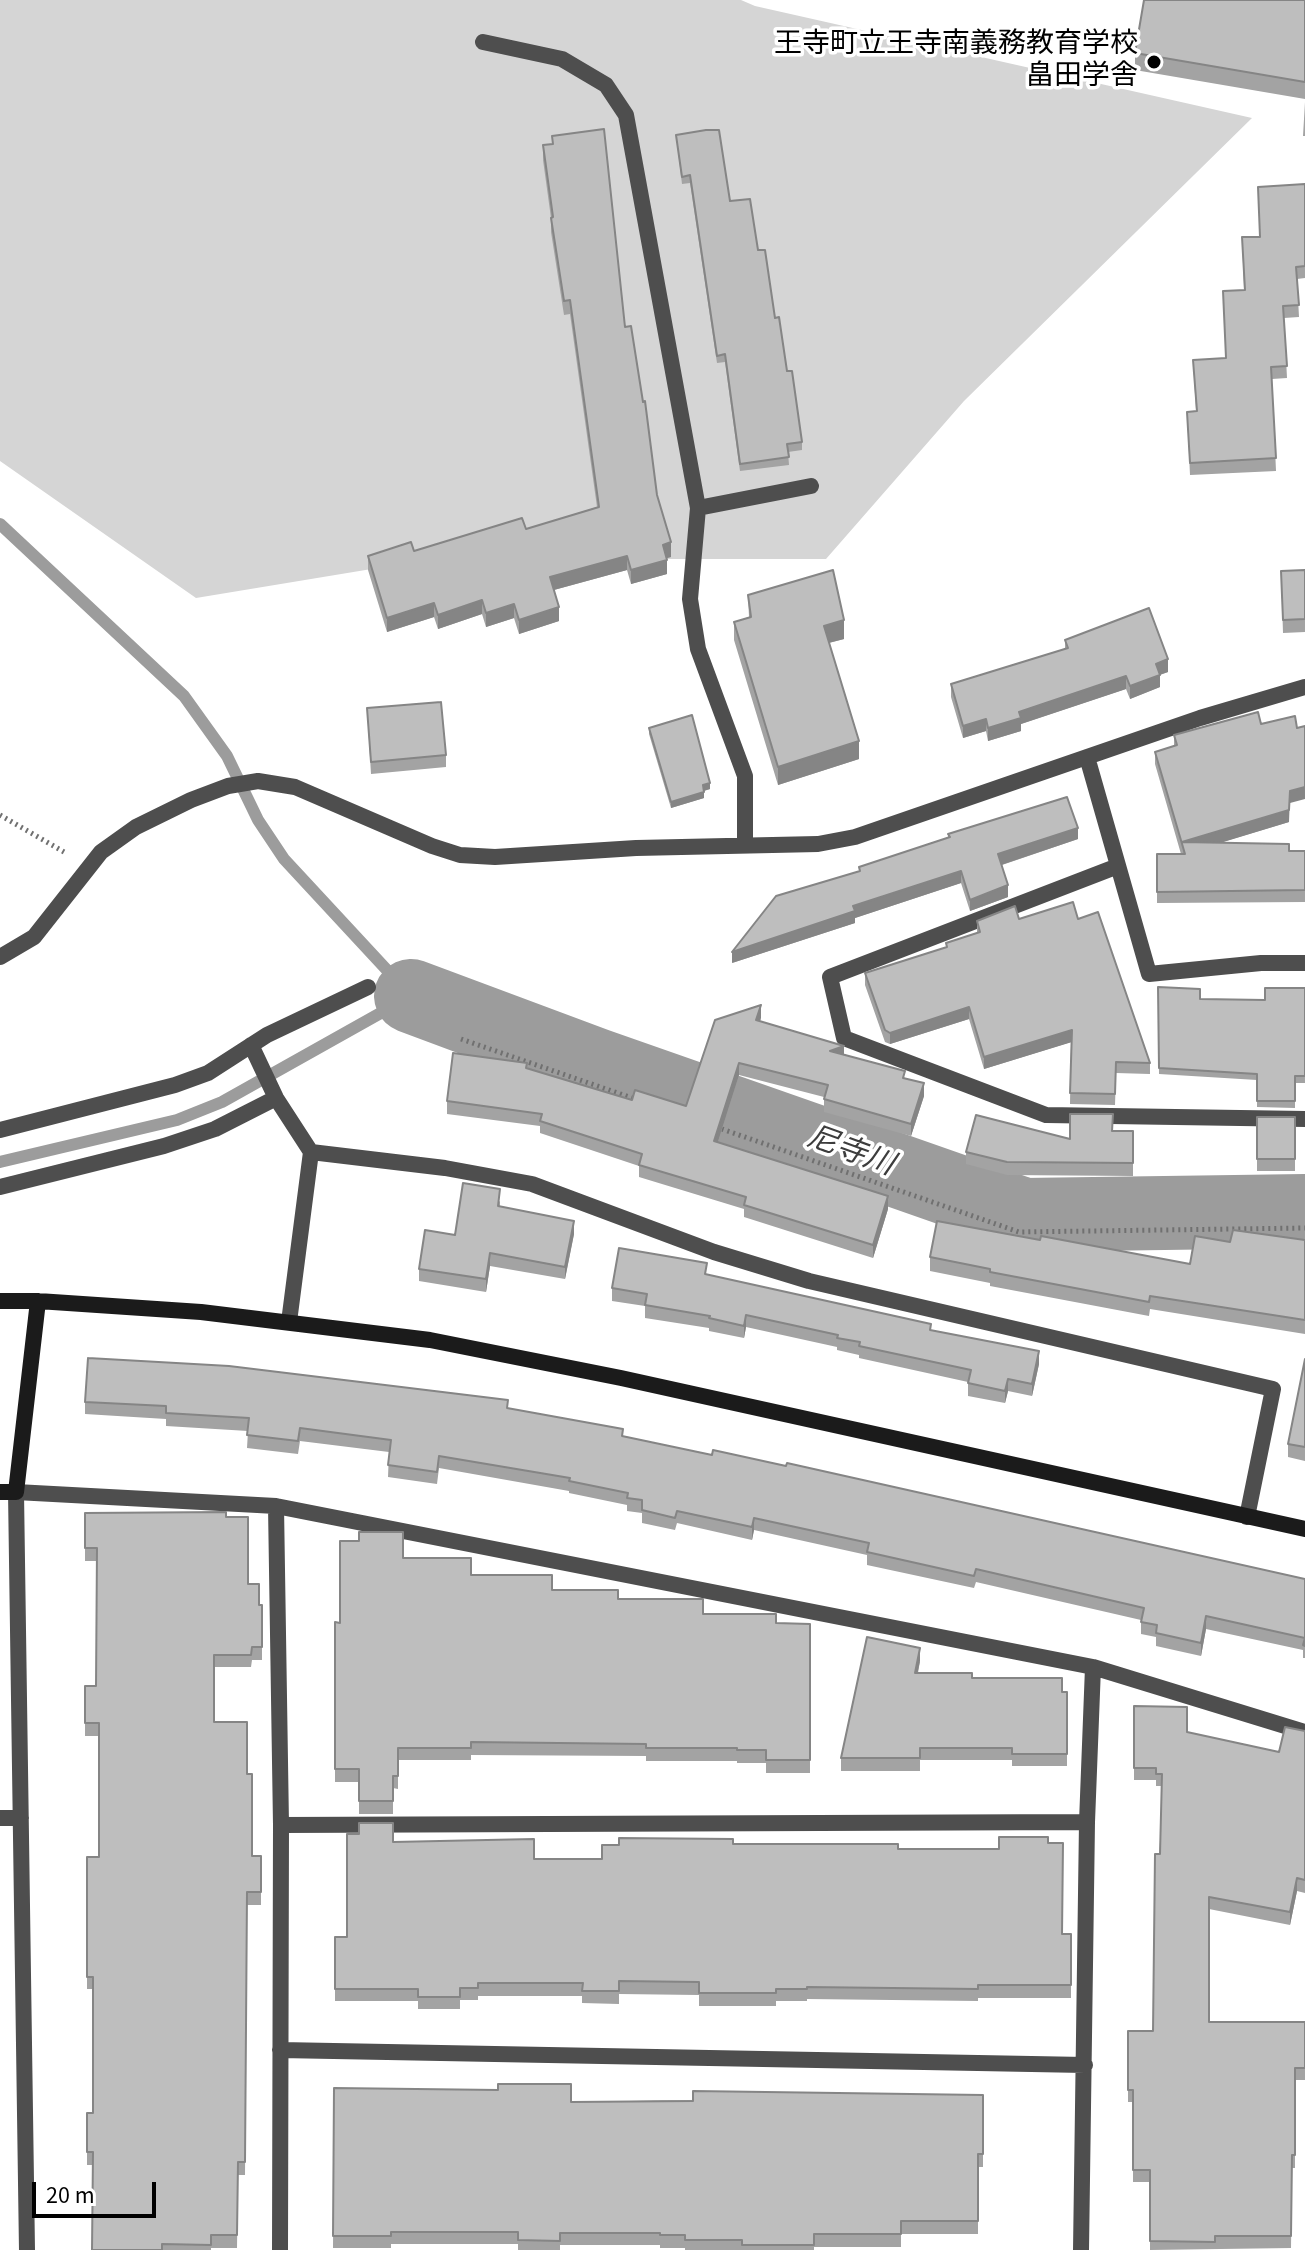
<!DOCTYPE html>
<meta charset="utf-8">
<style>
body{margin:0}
#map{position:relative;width:1305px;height:2250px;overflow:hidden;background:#fff;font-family:"Source Sans 3",sans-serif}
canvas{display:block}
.scale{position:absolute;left:32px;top:2182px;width:124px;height:36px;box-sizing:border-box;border:4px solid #000;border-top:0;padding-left:10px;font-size:24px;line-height:28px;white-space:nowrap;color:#000;-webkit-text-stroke:6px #fff;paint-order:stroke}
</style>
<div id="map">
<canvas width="1305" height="2250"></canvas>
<div class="scale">20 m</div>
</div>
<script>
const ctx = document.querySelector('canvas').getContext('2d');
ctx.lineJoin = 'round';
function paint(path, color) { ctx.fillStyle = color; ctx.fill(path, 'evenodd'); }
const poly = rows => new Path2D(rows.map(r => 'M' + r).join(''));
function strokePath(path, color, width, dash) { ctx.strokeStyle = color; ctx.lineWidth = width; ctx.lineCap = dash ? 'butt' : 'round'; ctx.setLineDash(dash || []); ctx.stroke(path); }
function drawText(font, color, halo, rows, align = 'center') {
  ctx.font = font + ' "Source Sans 3","Noto Sans JP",sans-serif'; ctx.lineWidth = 7; ctx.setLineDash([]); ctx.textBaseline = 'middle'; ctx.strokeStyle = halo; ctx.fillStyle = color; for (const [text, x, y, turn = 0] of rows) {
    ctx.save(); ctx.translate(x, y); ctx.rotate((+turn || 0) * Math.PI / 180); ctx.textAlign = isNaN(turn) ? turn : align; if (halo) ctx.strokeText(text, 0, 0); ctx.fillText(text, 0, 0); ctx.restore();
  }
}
const green = poly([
 [0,0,741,0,755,6,1252,118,964,401,826,559,432,559,196,598,0,461]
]);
const stream = poly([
 [0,524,184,696,227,756,258,820,284,859,411,996,222,1102,177,1120,0,1162]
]);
const river = poly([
 [411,996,596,1065,1024,1215,1305,1211]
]);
const path = poly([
 [0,815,64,852],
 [461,1039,638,1100],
 [716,1127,1019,1232,1305,1228]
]);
const street = poly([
 [483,42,562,59,606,85,626,115,698,508,690,599,698,649,745,776,745,845],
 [698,508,811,486],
 [1087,757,1149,974,1261,963,1305,963],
 [1118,866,830,977,844,1038,1046,1115,1305,1119],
 [0,957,34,937,101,852,136,827,191,800,228,786,258,781,295,787,432,846,460,855,495,857,636,848,818,844,855,837,1200,718,1305,687],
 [251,1045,276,1098,311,1152,289,1322],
 [0,1130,175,1085,208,1073,267,1035,368,987],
 [311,1152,445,1168,532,1184,714,1252,809,1281,1273,1389,1247,1517],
 [0,1187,164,1146,215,1129,276,1098],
 [276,1506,281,1825,280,2250],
 [0,1818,21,1818],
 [281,1825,1087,1822],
 [280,2050,1085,2065],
 [27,2250,16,1492,276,1506,1093,1667,1305,1732],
 [1081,2250,1087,1822,1093,1667]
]);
const secondary = poly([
 [0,1301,38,1301,201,1312,430,1340,621,1378,1305,1529],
 [0,1492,16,1492,38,1301]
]);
const wall = poly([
 [1305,0,1305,99,1135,70,1135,53],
 [1305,102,1305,136,1303,136],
 [676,135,730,201,758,250,775,318,802,442,802,450,788,452,789,465,740,471,725,362,717,363,690,183,682,184],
 [552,136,625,327,657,495,671,557,667,558,667,574,631,584,627,570,554,590,559,621,519,634,514,618,486,627,482,614,438,629,434,617,387,632,368,570,368,556,414,551,526,529,597,507,570,314,564,315,551,232,551,218,543,160,543,145,552,144],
 [1305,184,1305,278,1297,279,1299,317,1284,318,1287,378,1272,379,1276,471,1190,475,1187,412,1196,411,1193,360,1226,358,1223,291,1244,290,1242,237,1260,237],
 [1305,570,1305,632,1283,633,1281,571],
 [748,595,844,639,829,643,859,759,778,785,734,640,734,622,749,617],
 [1065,640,1168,672,1160,675,1160,687,1130,699,1126,689,1021,724,1021,731,988,741,986,731,963,738,951,697,951,684,1065,649],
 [367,708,446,755,446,767,371,774],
 [1261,724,1290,803,1289,822,1219,843,1289,851,1305,851,1305,902,1157,903,1157,854,1181,854,1155,764,1155,752,1174,746,1174,735],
 [649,728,710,789,704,791,704,798,671,808,649,734],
 [948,834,1078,839,1002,865,1008,897,970,911,961,883,855,918,855,923,732,963,859,871,859,867,948,838],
 [1019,919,1078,919,1150,1063,1150,1074,1116,1073,1115,1105,1070,1104,1071,1042,984,1069,969,1019,890,1044,885,1042,865,985,865,973,946,947,946,943,977,933,977,921],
 [1158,987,1200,999,1265,1000,1305,988,1305,1083,1295,1083,1295,1108,1257,1107,1257,1080,1159,1074],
 [761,1018,760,1021,905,1078,924,1096,911,1136,824,1112,824,1097,739,1075,718,1142,888,1209,873,1258,744,1217,744,1209,639,1177,639,1166,540,1133,540,1126,447,1114,447,1101,527,1069,632,1100,686,1106],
 [1257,1117,1295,1117,1295,1171,1257,1171],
 [1113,1131,1133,1131,1133,1176,1007,1175,966,1164,966,1152,1070,1139],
 [500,1201,500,1206,574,1234,565,1279,490,1266,486,1292,419,1281,419,1269,455,1235],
 [1040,1240,1190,1264,1230,1242,1305,1240,1305,1334,1150,1309,1149,1316,990,1286,990,1283,930,1271,930,1257],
 [707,1275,931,1330,1039,1364,1032,1396,1008,1391,1005,1403,968,1396,968,1382,859,1358,859,1355,837,1350,837,1347,746,1327,744,1338,709,1331,709,1328,645,1318,645,1306,612,1301,612,1288],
 [1305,1359,1305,1461,1288,1457,1288,1444],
 [85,1402,508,1408,623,1436,712,1455,1305,1579,1305,1658,1303,1658,1303,1650,1206,1629,1201,1656,1156,1646,1156,1637,1141,1634,1141,1620,976,1582,974,1588,867,1565,867,1555,754,1530,752,1540,677,1523,675,1530,642,1523,642,1513,627,1511,627,1505,569,1493,569,1491,439,1468,437,1484,388,1477,389,1452,300,1441,298,1454,247,1448,248,1431,166,1426,166,1419,85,1414],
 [85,1513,226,1517,248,1584,259,1605,262,1605,262,1660,252,1660,251,1667,214,1667,214,1722,247,1774,252,1856,261,1856,261,1905,247,1905,245,2175,238,2175,237,2248,211,2248,211,2250,92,2250,93,2165,87,2165,87,2113,93,2113,93,1989,87,1989,87,1857,99,1857,99,1736,85,1736,85,1686,96,1686,97,1561,85,1561],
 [403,1558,471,1575,552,1590,618,1599,703,1614,776,1623,810,1624,810,1773,766,1773,766,1763,737,1763,737,1761,646,1761,646,1756,471,1755,471,1760,398,1760,398,1789,393,1788,393,1814,359,1814,359,1782,335,1782,335,1622,340,1623],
 [920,1661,918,1673,972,1678,1067,1692,1067,1766,1012,1766,1012,1760,920,1760,920,1771,841,1771,841,1758],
 [1134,1706,1187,1732,1279,1752,1305,1731,1305,1893,1297,1891,1290,1925,1209,1909,1209,2022,1305,2022,1305,2080,1295,2080,1295,2168,1292,2168,1291,2248,1150,2250,1150,2182,1133,2182,1133,2102,1128,2102,1128,2031,1153,2031,1162,1786,1156,1786,1156,1780,1134,1780],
 [393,1842,534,1859,602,1859,733,1844,898,1849,999,1849,1048,1843,1062,1934,1071,1934,1071,1998,978,1998,978,2001,807,1999,807,2001,776,2001,776,2006,699,2006,699,1995,619,1994,619,2004,582,2003,582,1996,478,1996,478,2000,460,2000,460,2009,418,2009,418,2001,335,2001,335,1937,347,1937],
 [334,2088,571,2102,983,2095,983,2167,978,2167,978,2234,901,2234,901,2247,814,2247,814,2250,685,2250,685,2248,660,2248,660,2245,560,2245,560,2250,518,2250,518,2244,391,2244,391,2248,333,2248]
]);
const shadedWall = poly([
 [671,542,671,557,663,559,663,545],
 [627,556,627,570,550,591,550,577],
 [667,560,667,574,631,584,631,570],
 [482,600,482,614,438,629,438,615],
 [434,603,434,617,387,632,387,618],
 [514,604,514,618,486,627,486,613],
 [559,607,559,621,519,634,519,620],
 [844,620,844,639,824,644,824,626],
 [1168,659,1168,672,1156,676,1156,664],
 [1160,675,1160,687,1130,699,1130,686],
 [1126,676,1126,689,1021,724,1021,731,988,741,988,728,1019,712],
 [986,719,986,731,963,738,963,726],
 [859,741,859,759,778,785,778,767],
 [710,783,710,789,703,791,703,785],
 [1305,787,1305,799,1290,803,1290,791],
 [704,792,704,798,671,808,671,802],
 [1289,810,1289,822,1184,854,1182,842],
 [1078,828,1078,839,998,866,998,854],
 [961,871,961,883,855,918,855,923,732,963,732,952,853,906],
 [1008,885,1008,897,970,911,970,900],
 [761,1005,761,1018,756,1033,756,1020],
 [969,1007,969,1019,890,1044,890,1033],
 [1072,1030,1072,1042,984,1069,984,1057],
 [844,1046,844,1059,830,1051],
 [739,1063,739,1075,714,1154,714,1141],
 [924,1083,924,1096,911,1136,911,1124],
 [888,1196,888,1209,873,1258,873,1245],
 [574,1221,574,1234,565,1279,565,1267],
 [490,1253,490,1266,486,1292,486,1279],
 [746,1315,746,1327,744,1338,744,1326],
 [1039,1351,1039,1364,1032,1396,1032,1384],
 [1008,1379,1008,1391,1005,1403,1005,1391],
 [754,1518,754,1530,752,1540,752,1527],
 [1206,1616,1206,1629,1201,1656,1201,1643],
 [920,1648,920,1661,915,1685,915,1673],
 [1297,1878,1297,1891,1290,1925,1290,1912]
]);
const building = poly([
 [1144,0,1305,0,1305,82,1135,53,1144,0],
 [604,129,625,327,631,326,643,402,645,401,657,495,671,542,663,545,667,560,631,570,627,556,550,577,559,607,519,620,514,604,486,613,482,600,438,615,434,603,387,618,368,556,411,542,414,551,522,518,526,529,599,507,570,300,564,301,551,218,553,217,543,145,553,144,552,136,604,129],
 [706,130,719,130,730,201,750,199,758,250,765,250,775,318,779,317,787,371,792,371,802,442,787,444,789,457,740,464,725,354,717,356,690,175,682,177,676,135,706,130],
 [1305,184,1305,266,1296,267,1299,305,1283,306,1287,366,1271,367,1276,458,1190,463,1187,412,1197,411,1193,360,1226,358,1223,291,1245,290,1242,237,1260,237,1258,187,1305,184],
 [833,570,844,620,824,626,859,741,778,767,734,622,751,617,748,595,833,570],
 [1305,570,1305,619,1283,620,1281,571,1305,570],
 [1149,608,1168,659,1156,664,1160,675,1130,686,1126,676,1019,712,1021,718,988,728,986,719,963,726,951,684,1068,648,1065,640,1149,608],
 [441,702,446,755,371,762,367,708,441,702],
 [1258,712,1261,724,1295,716,1297,728,1305,726,1305,787,1290,791,1289,810,1182,842,1289,844,1289,851,1305,851,1305,890,1157,892,1157,854,1185,854,1155,752,1177,745,1174,735,1258,712],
 [692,715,710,783,703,785,704,792,671,802,649,728,692,715],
 [1067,797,1078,828,998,854,1008,885,970,900,961,871,853,906,855,911,732,952,776,896,860,871,859,867,950,837,948,834,1067,797],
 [1073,902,1078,919,1098,912,1150,1063,1116,1062,1115,1094,1070,1093,1072,1030,984,1057,969,1007,890,1033,885,1030,865,973,947,947,946,943,980,932,977,921,1015,906,1019,919,1073,902],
 [1158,987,1200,989,1200,999,1265,1000,1265,988,1305,988,1305,1076,1295,1076,1295,1101,1257,1101,1257,1074,1159,1068,1158,987],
 [761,1005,756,1020,844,1046,830,1051,905,1071,903,1078,924,1083,911,1124,824,1099,828,1085,739,1063,714,1141,888,1196,873,1245,744,1205,746,1197,639,1165,642,1154,540,1121,542,1114,447,1101,453,1053,527,1063,526,1068,632,1100,635,1090,686,1106,715,1020,761,1005],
 [1070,1114,1113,1114,1112,1131,1133,1131,1133,1163,1007,1162,966,1152,976,1115,1070,1139,1070,1114],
 [1257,1117,1295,1117,1295,1159,1257,1159,1257,1117],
 [463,1183,500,1189,498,1206,574,1221,565,1267,490,1253,486,1279,419,1269,425,1230,455,1235,463,1183],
 [937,1221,1040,1240,1041,1236,1190,1264,1195,1236,1230,1242,1233,1230,1305,1240,1305,1320,1150,1296,1149,1302,990,1272,990,1269,930,1257,937,1221],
 [619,1248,707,1263,705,1274,931,1324,930,1330,1039,1351,1032,1384,1008,1379,1005,1391,968,1383,971,1370,859,1346,860,1342,837,1338,838,1335,746,1315,744,1326,709,1318,710,1316,645,1305,647,1294,612,1288,619,1248],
 [88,1358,229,1366,508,1400,507,1408,623,1429,622,1436,712,1455,713,1450,786,1466,787,1463,1305,1579,1305,1646,1303,1645,1305,1638,1206,1616,1201,1643,1156,1633,1157,1625,1141,1622,1144,1608,976,1569,974,1576,867,1552,869,1543,754,1518,752,1527,677,1511,675,1518,642,1510,642,1500,627,1498,628,1493,569,1481,570,1478,439,1456,437,1472,388,1465,391,1440,300,1428,298,1441,247,1435,249,1418,166,1413,166,1406,85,1402,88,1358],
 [1305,1359,1305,1447,1288,1444,1305,1359],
 [226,1512,226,1517,248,1517,248,1584,259,1584,259,1605,262,1605,262,1647,252,1647,251,1655,214,1655,214,1722,247,1722,247,1774,252,1774,252,1856,261,1856,261,1892,247,1892,245,2162,238,2162,237,2235,211,2235,211,2245,162,2244,162,2250,92,2250,93,2152,87,2152,87,2113,93,2113,93,1977,87,1977,87,1857,99,1857,99,1723,85,1723,85,1686,96,1686,97,1548,85,1548,85,1513,226,1512],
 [359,1532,403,1532,403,1558,471,1558,471,1575,552,1575,552,1590,618,1590,618,1599,703,1599,703,1614,776,1614,776,1623,810,1624,810,1760,766,1760,766,1750,737,1750,737,1748,646,1748,646,1744,471,1742,471,1748,398,1748,398,1776,393,1776,393,1801,359,1801,359,1769,335,1769,335,1622,340,1623,340,1541,359,1541,359,1532],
 [867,1637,920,1648,915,1673,972,1673,972,1678,1062,1678,1062,1692,1067,1692,1067,1754,1012,1754,1012,1748,920,1748,920,1758,841,1758,867,1637],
 [1134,1706,1187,1707,1187,1732,1279,1752,1285,1727,1305,1731,1305,1880,1297,1878,1290,1912,1209,1897,1209,2022,1305,2022,1305,2068,1295,2068,1295,2155,1292,2155,1291,2236,1215,2236,1215,2242,1150,2241,1150,2170,1133,2170,1133,2090,1128,2090,1128,2031,1153,2031,1155,1854,1160,1854,1162,1774,1156,1774,1156,1768,1134,1768,1134,1706],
 [359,1823,393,1823,393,1842,534,1839,534,1859,602,1859,602,1845,619,1845,619,1838,733,1839,733,1844,898,1844,898,1849,999,1849,999,1837,1048,1837,1048,1843,1063,1843,1062,1934,1071,1934,1071,1985,978,1985,978,1989,807,1987,807,1989,776,1989,776,1993,699,1993,699,1982,619,1981,619,1991,582,1991,583,1983,478,1983,478,1988,460,1988,460,1997,418,1997,418,1989,335,1989,335,1937,347,1937,347,1834,359,1834,359,1823],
 [498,2084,571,2084,571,2102,693,2101,693,2091,983,2095,983,2154,978,2154,978,2221,901,2221,901,2234,814,2234,814,2245,742,2245,742,2240,685,2240,685,2235,660,2235,660,2233,560,2233,560,2241,518,2240,518,2232,391,2232,391,2236,333,2236,334,2088,498,2090,498,2084]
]);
const markers = [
 [1154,62,8,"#000"]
];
const poiNames = [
 ["王寺町立王寺南義務教育学校",1138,46],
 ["畠田学舎",1138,78]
];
const waterNames = [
 ["尼寺川",850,1153,20]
];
paint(green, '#d5d5d5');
strokePath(stream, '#9c9c9c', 12);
strokePath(river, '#9c9c9c', 74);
strokePath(path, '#707070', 5, [2, 4]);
strokePath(street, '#4e4e4e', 16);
strokePath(secondary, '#1b1b1b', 16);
paint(wall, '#a3a3a3');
paint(shadedWall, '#858585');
paint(building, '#bebebe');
strokePath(building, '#858585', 2);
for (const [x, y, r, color] of markers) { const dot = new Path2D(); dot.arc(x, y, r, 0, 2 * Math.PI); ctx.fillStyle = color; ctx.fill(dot); strokePath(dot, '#fff', 3); }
drawText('28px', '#000', '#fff', poiNames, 'right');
drawText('italic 30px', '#3d3d3d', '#fff', waterNames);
</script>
